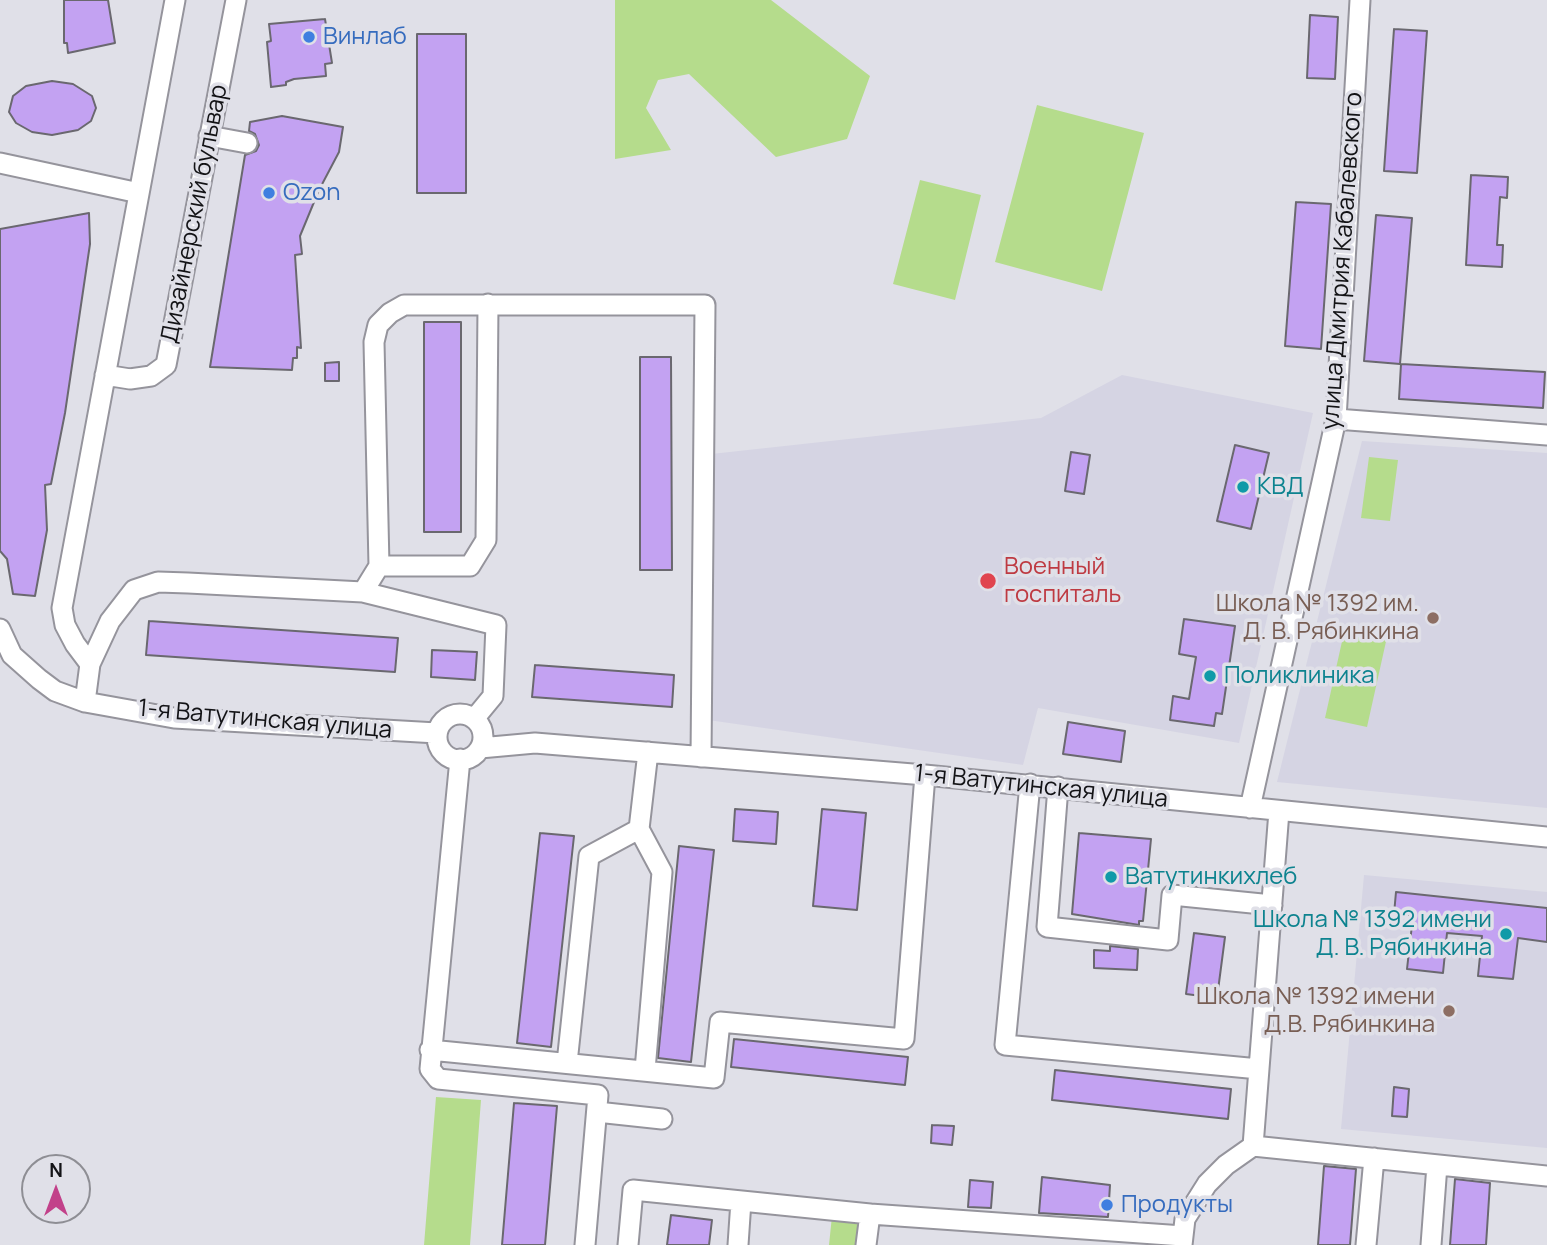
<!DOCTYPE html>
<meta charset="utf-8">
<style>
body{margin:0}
#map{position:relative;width:1547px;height:1245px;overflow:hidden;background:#e0e0e8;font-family:Manrope,sans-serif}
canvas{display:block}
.north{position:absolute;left:21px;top:1154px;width:70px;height:70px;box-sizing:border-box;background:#e0e0e8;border:2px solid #8e8e94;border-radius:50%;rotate:0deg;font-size:19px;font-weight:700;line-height:28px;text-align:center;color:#131316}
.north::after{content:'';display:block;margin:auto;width:24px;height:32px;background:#c2418a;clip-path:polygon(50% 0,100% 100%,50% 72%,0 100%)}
</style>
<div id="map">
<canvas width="1547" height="1245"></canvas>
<div class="north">N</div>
</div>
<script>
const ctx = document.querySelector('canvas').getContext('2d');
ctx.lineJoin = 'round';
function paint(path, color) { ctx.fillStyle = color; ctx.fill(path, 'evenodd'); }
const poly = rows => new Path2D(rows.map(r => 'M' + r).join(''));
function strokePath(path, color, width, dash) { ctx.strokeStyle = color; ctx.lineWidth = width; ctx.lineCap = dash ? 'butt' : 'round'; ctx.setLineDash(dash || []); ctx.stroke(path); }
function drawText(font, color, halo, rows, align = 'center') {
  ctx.font = font + ' Manrope,sans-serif'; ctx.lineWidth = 7; ctx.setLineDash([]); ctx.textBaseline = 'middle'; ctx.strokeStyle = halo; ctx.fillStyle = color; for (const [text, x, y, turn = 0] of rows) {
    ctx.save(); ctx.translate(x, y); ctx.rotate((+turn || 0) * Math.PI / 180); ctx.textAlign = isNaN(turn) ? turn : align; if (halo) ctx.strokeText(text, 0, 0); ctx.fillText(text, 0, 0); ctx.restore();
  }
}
const built = poly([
 [1122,375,1313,413,1239,743,1038,708,1023,765,701,719,702,455,1041,418],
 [1362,441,1547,453,1547,808,1277,782],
 [1364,875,1547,892,1547,1148,1341,1129]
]);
const green = poly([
 [615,0,771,0,870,76,847,139,776,157,689,74,658,80,646,108,671,150,615,159],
 [1037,105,1144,133,1102,291,995,262],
 [920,180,981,195,955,300,893,284],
 [1369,457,1398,460,1390,521,1361,518],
 [1345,628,1387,637,1367,727,1325,718],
 [436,1097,481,1100,470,1245,424,1245],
 [832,1216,864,1219,861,1245,829,1245]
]);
const building = poly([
 [64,0,108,0,115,43,68,53,67,43,64,43,64,0],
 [1310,15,1338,17,1335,79,1307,78,1310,15],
 [325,19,332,63,325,64,326,76,294,79,286,82,286,85,271,87,267,42,271,41,269,24,325,19],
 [1394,29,1427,31,1417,173,1384,171,1394,29],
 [417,34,466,34,466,193,417,193,417,34],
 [52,81,73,84,92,96,96,108,91,121,78,130,52,135,32,132,16,123,9,112,13,96,26,86,52,81],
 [282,116,343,127,339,152,319,190,300,236,302,254,295,255,301,348,297,347,297,358,293,358,292,370,210,367,245,155,256,151,259,145,255,134,249,131,250,122,282,116],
 [1471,175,1508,177,1507,198,1500,197,1497,245,1503,245,1502,267,1466,265,1471,175],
 [1296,202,1331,204,1321,349,1285,346,1296,202],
 [89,213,90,244,65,413,51,484,45,485,47,530,35,596,13,594,7,559,0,551,0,229,89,213],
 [1376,215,1412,218,1400,364,1364,361,1376,215],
 [424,322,461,322,461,532,424,532,424,322],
 [640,357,671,357,672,570,640,570,640,357],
 [339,362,339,381,325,381,325,363,339,362],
 [1401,364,1545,372,1543,408,1399,399,1401,364],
 [1235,445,1269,453,1251,529,1217,521,1235,445],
 [1071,452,1090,455,1084,494,1065,491,1071,452],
 [1184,619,1235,626,1222,714,1216,713,1214,726,1170,720,1173,696,1189,699,1196,657,1179,654,1184,619],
 [149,621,398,638,395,672,146,655,149,621],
 [432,650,477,652,475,680,431,677,432,650],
 [535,665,674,675,672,707,532,697,535,665],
 [1068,722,1125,731,1121,762,1063,754,1068,722],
 [735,809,778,812,776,844,733,841,735,809],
 [822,809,866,813,857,910,813,906,822,809],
 [540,833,574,836,551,1047,517,1043,540,833],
 [1079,833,1151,839,1143,921,1139,921,1139,925,1072,914,1079,833],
 [679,846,714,850,691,1062,658,1058,679,846],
 [1396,892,1547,908,1547,942,1518,938,1513,979,1478,976,1482,936,1447,933,1443,973,1407,969,1413,916,1394,914,1396,892],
 [1194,933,1225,937,1217,998,1186,994,1194,933],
 [1110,946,1138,949,1137,970,1094,968,1094,950,1110,951,1110,946],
 [734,1039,908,1057,905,1085,731,1067,734,1039],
 [1055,1070,1231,1089,1228,1119,1052,1100,1055,1070],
 [1394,1087,1409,1089,1407,1117,1392,1116,1394,1087],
 [514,1103,557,1106,545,1245,502,1245,514,1103],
 [932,1125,954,1126,952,1145,931,1143,932,1125],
 [1324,1166,1356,1169,1350,1245,1318,1245,1324,1166],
 [1042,1177,1110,1185,1108,1217,1039,1213,1042,1177],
 [1455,1179,1490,1183,1486,1245,1450,1245,1455,1179],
 [970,1180,993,1182,991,1208,968,1207,970,1180],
 [671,1215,712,1220,709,1245,667,1245,671,1215]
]);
const minor = poly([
 [209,136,247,143],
 [0,163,139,193],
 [105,375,130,379,151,376,166,365,236,0],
 [1336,419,1547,435],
 [379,566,470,566,486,540,488,304],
 [363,592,379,566,374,342,378,325,390,313,404,305,705,305,701,757],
 [0,629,12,655,39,679,55,691,85,702,174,718,437,733],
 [90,664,75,644,65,625,62,608,175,0],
 [85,702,90,664,110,621,134,590,158,582,188,583,363,592,496,625,493,696,474,719],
 '437 737a23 23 0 1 1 46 0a23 23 0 1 1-46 0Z',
 [480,748,535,743,925,775,1547,837],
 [460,759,430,1069,438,1079,598,1095,585,1245],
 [1030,784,1005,1045,1259,1069],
 [1058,787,1047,927,1168,940,1172,895,1272,905],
 [1250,808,1336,419,1360,0],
 [639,829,648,752],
 [430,1050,714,1078,720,1022,904,1039,925,775],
 [567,1063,589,856,639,829,662,872,645,1070],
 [597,1112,662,1119],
 [1253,1146,1547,1176],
 [628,1245,633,1190,870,1214,1183,1236],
 [738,1245,741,1201],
 [866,1245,870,1214],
 [1182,1245,1185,1219,1207,1184,1226,1165,1253,1146,1279,811],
 [1366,1245,1374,1158],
 [1431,1245,1437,1165]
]);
const markers = [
 [309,37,7,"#3f7fe0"],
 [269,193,7,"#3f7fe0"],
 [1243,487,7,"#0f9aa8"],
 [988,581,9,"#e0444e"],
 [1433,618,7,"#8d6e63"],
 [1210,676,7,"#0f9aa8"],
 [1111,877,7,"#0f9aa8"],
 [1506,934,7,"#0f9aa8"],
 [1449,1011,7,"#8d6e63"],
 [1107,1205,7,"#3f7fe0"]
];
const shopNames = [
 ["Винлаб",323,37],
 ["Ozon",283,193],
 ["Продукты",1121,1205]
];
const streetNames = [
 ["Дизайнерский бульвар",195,214,-79],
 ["улица Дмитрия Кабалевского",1343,261,-86],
 ["1-я Ватутинская улица",265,720,5],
 ["1-я Ватутинская улица",1041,787,6]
];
const cultureNames = [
 ["КВД",1257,487],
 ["Поликлиника",1224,676],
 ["Ватутинкихлеб",1125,877],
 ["Школа № 1392 имени",1492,920,"right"],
 ["Д. В. Рябинкина",1492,948,"right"]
];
const healthNames = [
 ["Военный",1004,567],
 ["госпиталь",1004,595]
];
const educationNames = [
 ["Школа № 1392 им.",1419,604],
 ["Д. В. Рябинкина",1419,632],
 ["Школа № 1392 имени",1435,997],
 ["Д.В. Рябинкина",1435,1025]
];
paint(built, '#d5d4e3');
paint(green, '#b5dc8c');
paint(building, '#c3a2f2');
strokePath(building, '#6a686f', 2);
strokePath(minor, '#95949c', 23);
strokePath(minor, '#fff', 19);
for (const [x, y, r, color] of markers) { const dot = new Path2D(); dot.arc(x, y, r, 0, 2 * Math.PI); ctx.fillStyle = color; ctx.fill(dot); strokePath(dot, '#e0e0e8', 2.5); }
drawText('24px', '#366cbe', '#e0e0e8', shopNames, 'left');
drawText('24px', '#131316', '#e0e0e8', streetNames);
drawText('24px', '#0d838f', '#e0e0e8', cultureNames, 'left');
drawText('24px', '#be3a42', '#e0e0e8', healthNames, 'left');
drawText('24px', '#785e54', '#e0e0e8', educationNames, 'right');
</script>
